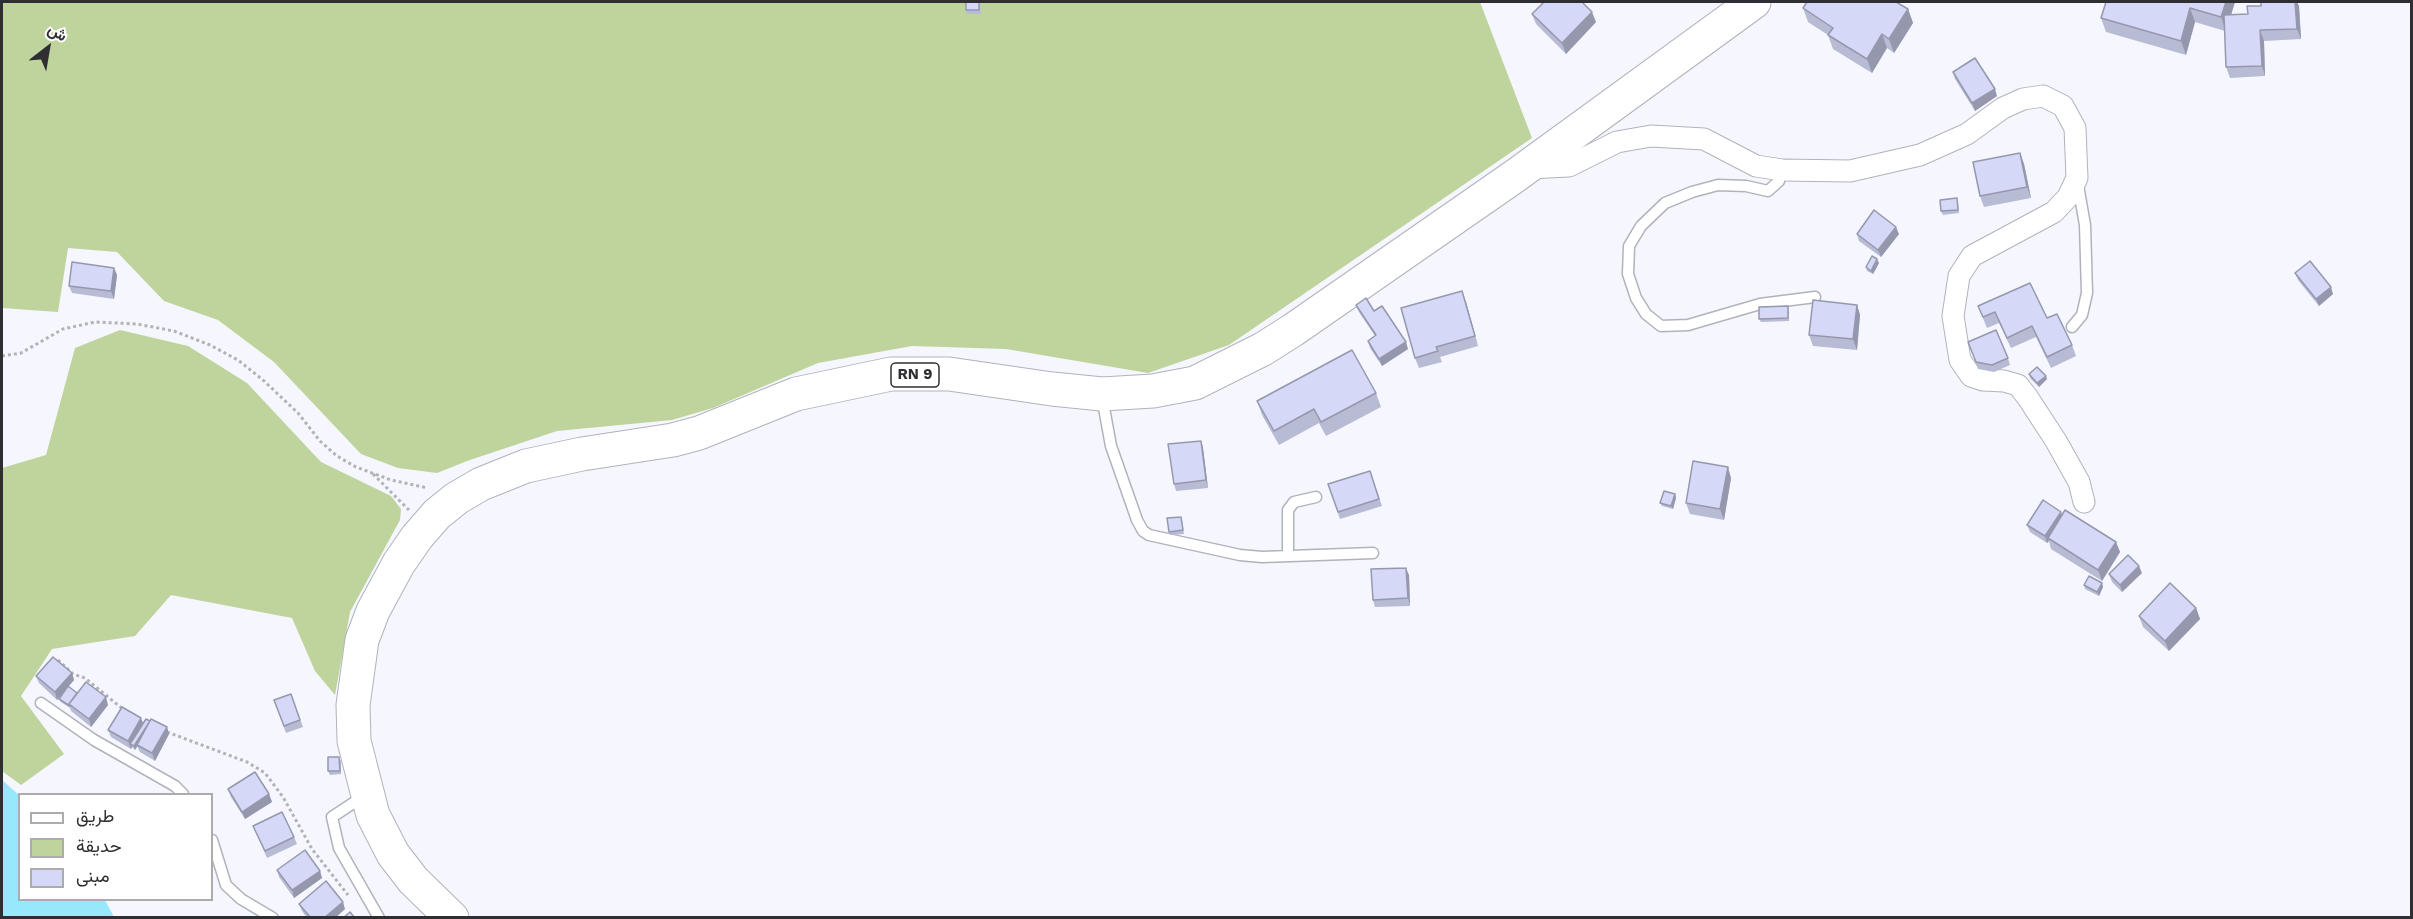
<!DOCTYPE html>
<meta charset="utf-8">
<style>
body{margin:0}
#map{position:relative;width:2413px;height:919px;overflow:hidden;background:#f5f6fe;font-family:"Work Sans",Vazirmatn,sans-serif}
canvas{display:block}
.frame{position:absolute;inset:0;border:3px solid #2f2f33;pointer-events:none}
.legend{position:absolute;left:18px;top:793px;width:195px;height:108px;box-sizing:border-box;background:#fff;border:2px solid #acacad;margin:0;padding:8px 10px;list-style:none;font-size:18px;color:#2f2f33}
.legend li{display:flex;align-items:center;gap:12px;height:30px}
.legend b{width:30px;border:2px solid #acacad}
.north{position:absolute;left:18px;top:18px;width:60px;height:60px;-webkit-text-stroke:4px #fff;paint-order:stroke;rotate:31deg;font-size:16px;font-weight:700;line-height:24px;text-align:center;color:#2f2f33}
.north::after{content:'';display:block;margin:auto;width:21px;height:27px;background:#2f2f33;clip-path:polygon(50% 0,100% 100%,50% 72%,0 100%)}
</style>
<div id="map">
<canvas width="2413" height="919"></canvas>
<div class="frame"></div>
<ul class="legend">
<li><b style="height:8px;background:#fff"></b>طريق</li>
<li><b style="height:16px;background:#bed49c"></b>حديقة</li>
<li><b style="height:16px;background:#d5d9f7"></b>مبنى</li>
</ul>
<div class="north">ش</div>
</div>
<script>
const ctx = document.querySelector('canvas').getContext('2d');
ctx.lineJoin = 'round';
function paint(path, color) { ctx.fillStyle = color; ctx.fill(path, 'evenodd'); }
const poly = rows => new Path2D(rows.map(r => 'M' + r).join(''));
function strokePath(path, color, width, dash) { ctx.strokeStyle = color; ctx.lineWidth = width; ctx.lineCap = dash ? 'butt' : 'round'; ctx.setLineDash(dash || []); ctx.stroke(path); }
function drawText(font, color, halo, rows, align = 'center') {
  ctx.font = font + ' "Work Sans",sans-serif'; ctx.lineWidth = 5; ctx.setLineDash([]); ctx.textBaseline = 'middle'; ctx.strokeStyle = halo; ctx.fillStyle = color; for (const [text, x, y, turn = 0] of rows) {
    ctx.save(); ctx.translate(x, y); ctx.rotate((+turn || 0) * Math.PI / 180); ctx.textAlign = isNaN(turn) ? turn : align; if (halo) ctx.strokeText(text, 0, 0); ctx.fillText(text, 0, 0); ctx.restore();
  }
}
const green = poly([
 [2,2,1480,2,1532,138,1229,345,1148,373,1006,349,912,346,818,363,713,408,672,420,557,431,467,461,437,473,398,468,361,454,274,362,218,320,164,301,117,252,68,248,58,312,2,308],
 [120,330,188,346,247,383,321,462,391,496,401,509,400,520,350,612,335,695,315,671,292,618,171,595,135,636,52,649,21,696,64,754,21,785,2,771,2,468,46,455,75,348]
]);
const water = poly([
 [2,780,19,795,20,900,105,900,114,917,2,917]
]);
const path = poly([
 [2,356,21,353,63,329,95,322,137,324,174,331,210,345,238,360,263,380,298,413,320,441,337,456,356,467,391,480,428,488],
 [373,474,409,510],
 [58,660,73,674,85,678,124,710],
 [167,732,247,762,265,773,283,797,312,849,348,895]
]);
const lane = poly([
 [1782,170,1779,181,1768,191,1746,186,1718,185,1692,192,1665,203,1641,226,1629,246,1628,274,1636,298,1646,314,1661,326,1688,325,1760,304,1815,297],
 [2072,327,2082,315,2087,293,2085,225,2078,185],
 [1102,397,1111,446,1137,520,1143,531,1149,535,1240,555,1262,557,1373,553],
 [1288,556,1288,510,1294,502,1316,497],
 [41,703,94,740,175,786,183,794],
 [364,796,332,817,339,848,379,918],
 [212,840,226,885,241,899,273,918]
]);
const street = poly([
 [1527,168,1569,166,1617,142,1651,136,1704,139,1756,166,1782,170,1850,171,1920,155,1967,134,2003,108,2023,99,2043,96,2063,106,2075,128,2077,178,2068,197,2054,212,1972,256,1959,276,1953,316,1960,360,1971,376,1983,380,2004,381,2018,385,2028,398,2056,441,2079,482,2084,502]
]);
const primary = poly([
 [452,918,413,880,393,854,373,815,354,741,353,705,362,640,373,611,399,563,417,537,437,514,457,498,481,484,526,466,582,454,673,440,699,433,796,394,891,374,949,374,1052,389,1102,394,1153,391,1195,383,1263,349,1293,330,1515,176,1754,2]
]);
const wall = poly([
 [980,2,981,14,967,14,966,10],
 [2106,2,2235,2,2231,15,2248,14,2261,6,2261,2,2297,2,2299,6,2301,39,2264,41,2265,76,2230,78,2226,67,2225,31,2195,22,2186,55,2106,32,2101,18],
 [1803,8,1908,9,1913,23,1894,53,1887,48,1872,73,1833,49,1828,35,1808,22],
 [1532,14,1596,22,1566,54,1536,24],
 [1953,72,1997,96,1975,111,1955,79],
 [2020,153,2024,164,2031,198,1984,207,1980,196],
 [1958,202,1959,213,1943,215,1941,211],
 [1857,234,1899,234,1881,257,1859,241],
 [1879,263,1873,274,1867,271,1866,267],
 [114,268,117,275,114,299,72,293,69,286],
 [2295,273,2333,294,2319,306,2298,280],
 [1466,302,1478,346,1440,357,1442,362,1419,368,1415,358],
 [1356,305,1374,311,1408,349,1382,366,1370,348,1368,341,1375,336,1359,312],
 [1857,305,1860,315,1857,350,1813,346,1809,335],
 [1788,306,1789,310,1789,321,1761,322,1759,319],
 [1978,306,2047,318,2072,345,2076,356,2051,368,2036,337,2011,348,1999,323,1987,328],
 [1968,342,2008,358,2010,365,1994,372,1978,369],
 [2029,374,2047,379,2039,387,2030,378],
 [1376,393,1381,407,1326,436,1319,423,1279,445,1262,415,1257,401],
 [1201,441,1203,448,1208,488,1176,491,1174,484],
 [1370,471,1382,506,1340,519,1328,484],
 [1731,478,1724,520,1690,514,1686,503],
 [1675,494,1676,498,1673,509,1662,506,1660,503],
 [2062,515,2116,542,2120,552,2102,581,2051,549,2049,541,2047,543,2030,532,2027,525],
 [1182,520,1184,534,1170,535,1169,532],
 [2142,573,2122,592,2112,582,2109,574],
 [1409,575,1410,606,1375,607,1373,600],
 [2102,583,2103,587,2099,596,2085,589,2084,585],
 [2196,608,2200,619,2169,651,2143,627,2139,616],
 [72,673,74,680,68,687,77,693,108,705,91,727,71,711,70,708,61,702,59,699,63,692,57,700,39,683,36,676],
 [291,694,303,727,286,733,274,700],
 [150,721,167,727,169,734,155,761,140,752,137,746,135,750,132,747,131,749,111,737,108,730],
 [341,760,341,774,330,775,328,771],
 [228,789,269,794,272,802,245,819,231,797],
 [253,826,294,837,297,844,267,858],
 [277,870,320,871,322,878,294,898,279,877],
 [299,904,345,909,335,918,307,918,302,911]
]);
const shadedWall = poly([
 [2226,2,2235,2,2226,31,2221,17],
 [2295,2,2297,2,2299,6,2301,39,2297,29],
 [2190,8,2195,22,2186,55,2181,41],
 [1908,9,1913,23,1894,53,1889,39],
 [1592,12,1596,22,1566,54,1562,43],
 [2260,30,2264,41,2265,76,2262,66],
 [1882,34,1887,48,1872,73,1867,59],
 [1995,89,1997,96,1975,111,1972,103],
 [2020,153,2024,164,2031,198,2027,187],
 [1896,227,1899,234,1881,257,1878,250],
 [1877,259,1879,263,1873,274,1871,271],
 [114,268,117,275,114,299,111,291],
 [2331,287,2333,294,2319,306,2316,299],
 [1462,291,1466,302,1478,346,1475,336],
 [1857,305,1860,315,1857,350,1853,339],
 [1406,342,1408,349,1382,366,1379,359],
 [2046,376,2047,379,2039,387,2037,383],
 [1201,441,1203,448,1208,488,1206,480],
 [1728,467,1731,478,1724,520,1720,509],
 [1675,494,1676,498,1673,509,1671,506],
 [2061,512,2063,519,2048,538,2049,541,2047,543,2045,536],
 [2116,542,2120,552,2102,581,2098,570],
 [2139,566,2142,573,2122,592,2120,585],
 [1406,568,1409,575,1410,606,1408,598],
 [2102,583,2103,587,2099,596,2097,592],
 [2196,608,2200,619,2169,651,2165,641],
 [72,673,74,680,57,700,55,692],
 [106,697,108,705,91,727,89,719],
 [141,718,144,725,130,744,132,747,131,749,128,741],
 [150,721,151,725,135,750,134,746],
 [167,727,169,734,155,761,152,753],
 [269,794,272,802,245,819,242,812],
 [320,871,322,878,294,898,292,890],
 [343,902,345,909,335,918,324,918]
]);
const building = poly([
 [966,2,979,2,979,10,966,10,966,2],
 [1544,2,1582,2,1592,12,1562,43,1532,14,1544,2],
 [1807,2,1896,2,1908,9,1889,39,1882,34,1867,59,1828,35,1833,28,1803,8,1807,2],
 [2106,2,2226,2,2221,17,2190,8,2181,41,2101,18,2106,2],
 [2261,2,2295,2,2297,29,2260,30,2262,66,2226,67,2224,15,2248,14,2247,6,2261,6,2261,2],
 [1975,58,1995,89,1972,103,1953,72,1975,58],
 [2020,153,2027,187,1980,196,1973,162,2020,153],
 [1957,198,1958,210,1941,211,1940,200,1957,198],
 [1874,210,1896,227,1878,250,1857,234,1874,210],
 [1872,256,1877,259,1871,271,1866,267,1872,256],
 [2310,261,2331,287,2316,299,2295,273,2310,261],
 [72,262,114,268,111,291,69,286,72,262],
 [2030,283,2047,318,2057,314,2072,345,2047,357,2032,326,2007,338,1995,312,1983,317,1978,306,2030,283],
 [1462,291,1475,336,1436,347,1438,351,1415,358,1401,308,1462,291],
 [1366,298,1374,311,1382,306,1406,342,1379,359,1368,341,1376,335,1356,305,1366,298],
 [1813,300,1857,305,1853,339,1809,335,1813,300],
 [1788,306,1788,318,1759,319,1759,307,1788,306],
 [1996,330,2008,358,1992,365,1976,362,1968,342,1996,330],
 [1352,350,1376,393,1321,422,1314,409,1274,431,1257,401,1352,350],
 [2037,367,2046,376,2037,383,2029,374,2037,367],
 [1201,441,1206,480,1174,484,1168,444,1201,441],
 [1693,461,1728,467,1720,509,1686,503,1693,461],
 [1370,471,1379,499,1338,512,1328,484,1370,471],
 [1664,491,1675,494,1671,506,1660,503,1664,491],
 [2043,500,2061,512,2045,536,2027,525,2043,500],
 [2065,510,2116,542,2098,570,2048,538,2065,510],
 [1181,517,1183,530,1169,532,1167,518,1181,517],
 [2128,555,2139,566,2120,585,2109,574,2128,555],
 [1406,568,1408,598,1373,600,1371,569,1406,568],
 [2089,576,2102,583,2097,592,2084,585,2089,576],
 [2170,583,2196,608,2165,641,2139,616,2170,583],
 [53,657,72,673,55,692,36,676,53,657],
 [86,682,106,697,89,719,69,704,86,682],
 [68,686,77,693,69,704,70,706,59,699,68,686],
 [291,694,300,720,284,726,274,700,291,694],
 [122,707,141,718,128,741,108,730,122,707],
 [146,719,150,721,134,746,130,744,146,719],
 [151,719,167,727,152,753,137,745,151,719],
 [328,757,339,757,340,771,328,771,328,757],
 [255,772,269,794,242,812,228,789,255,772],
 [282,812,294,837,265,851,253,826,282,812],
 [305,850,320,871,292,890,277,870,305,850],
 [326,881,343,902,324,918,311,918,299,904,326,881],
 [350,912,355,918,343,918,350,912]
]);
const shields = [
 [915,375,48]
];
const shieldNames = [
 ["RN 9",915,375]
];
paint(green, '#bed49c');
paint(water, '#98e8fc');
strokePath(lane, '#b1b3bc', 13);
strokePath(street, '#b1b3bc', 23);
strokePath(primary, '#b1b3bc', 35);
strokePath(path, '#b2b3b9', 3, [3, 3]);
strokePath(lane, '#fff', 10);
strokePath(street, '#fff', 21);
strokePath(primary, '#fff', 33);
paint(wall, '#b7bbd4');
paint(shadedWall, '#9598ad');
paint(building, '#d5d9f7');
strokePath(building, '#9598ad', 1.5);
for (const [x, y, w] of shields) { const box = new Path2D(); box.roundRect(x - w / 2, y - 12, w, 24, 4.5); ctx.fillStyle = '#fff'; ctx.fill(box); strokePath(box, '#2f2f33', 1.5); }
drawText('bold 15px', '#2f2f33', null, shieldNames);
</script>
